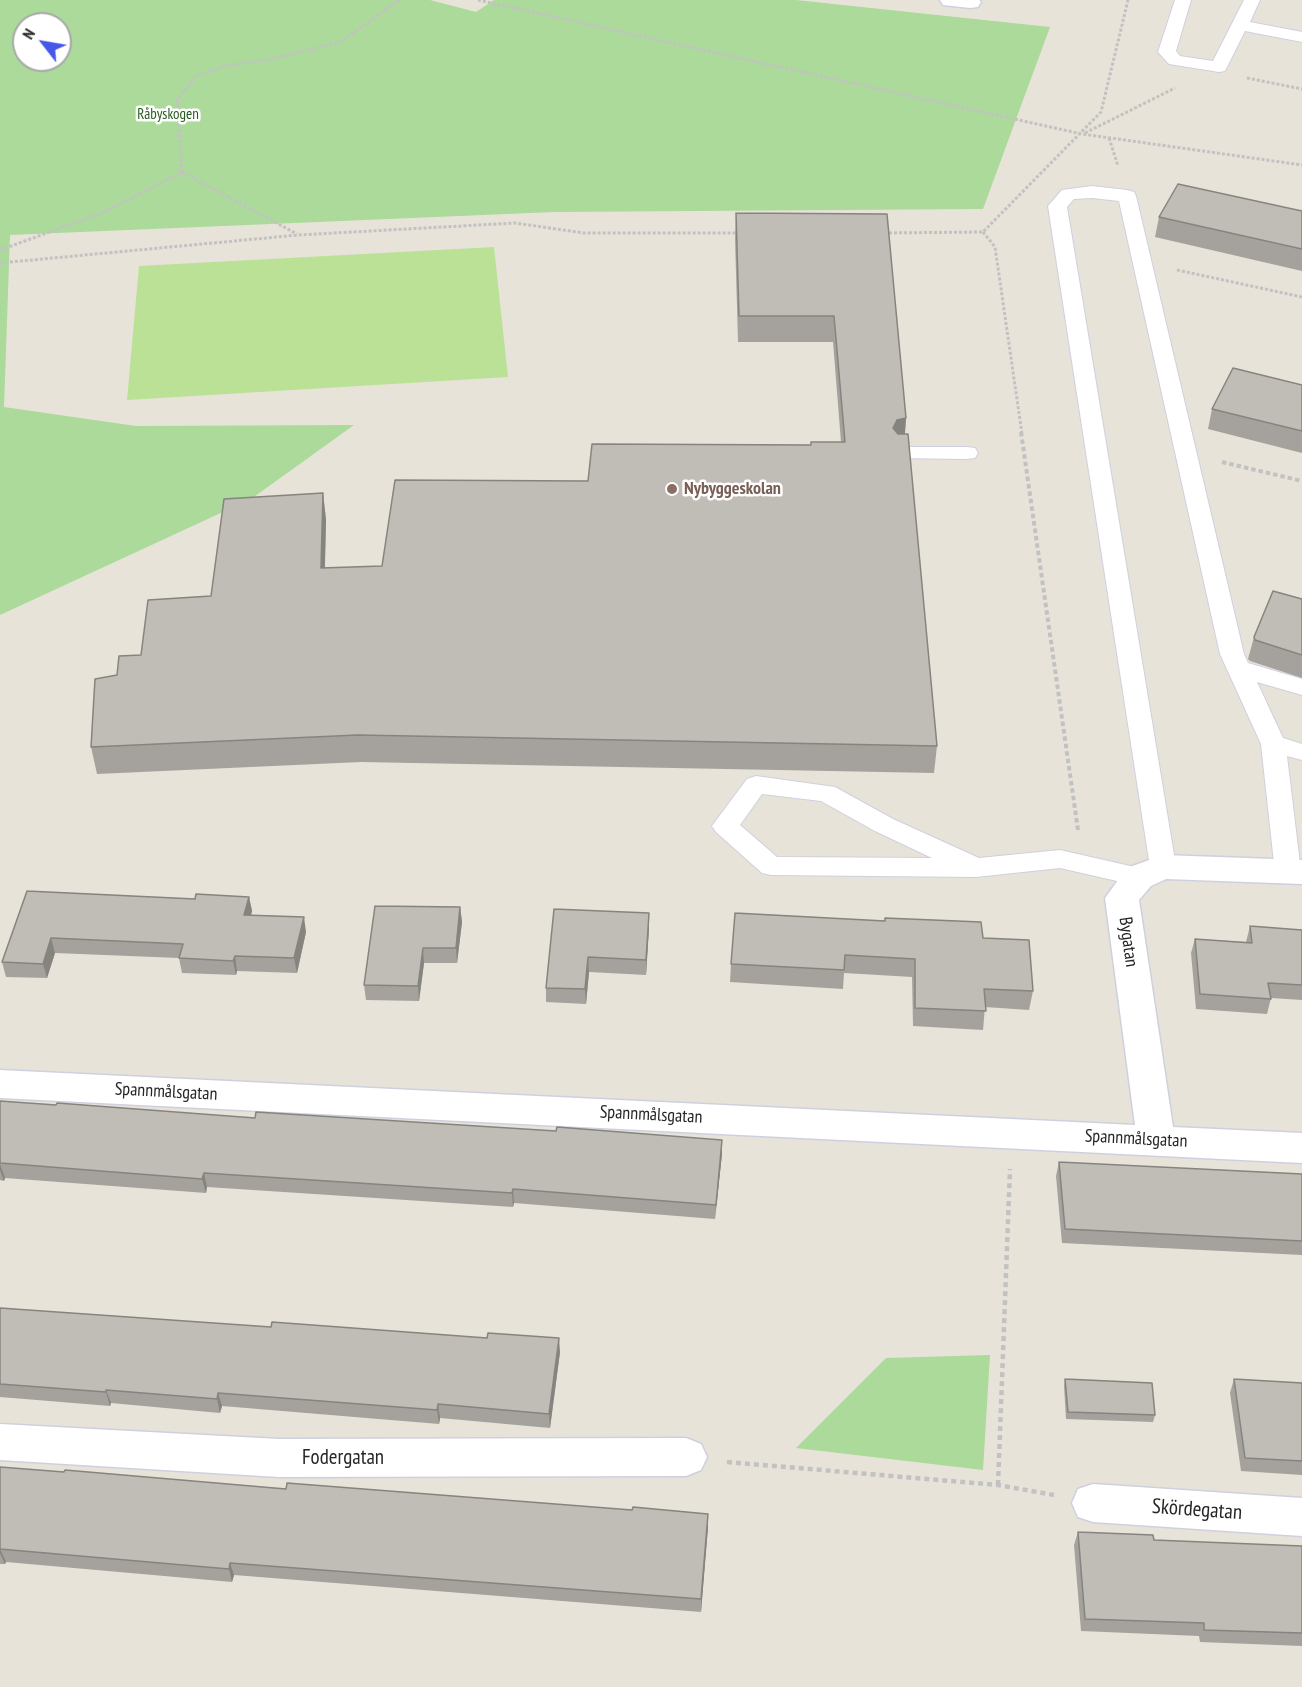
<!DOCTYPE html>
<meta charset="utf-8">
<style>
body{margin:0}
#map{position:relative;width:1302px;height:1687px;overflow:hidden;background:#e8e3d9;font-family:"PT Sans Narrow",sans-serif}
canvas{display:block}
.north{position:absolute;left:12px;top:12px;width:60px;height:60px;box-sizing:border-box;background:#fff;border:2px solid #a8a8a8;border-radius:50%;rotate:301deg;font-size:16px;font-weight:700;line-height:24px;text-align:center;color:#262626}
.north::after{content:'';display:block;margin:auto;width:21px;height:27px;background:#4658e7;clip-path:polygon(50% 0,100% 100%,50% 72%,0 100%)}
</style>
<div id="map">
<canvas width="1302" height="1687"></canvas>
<div class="north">N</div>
</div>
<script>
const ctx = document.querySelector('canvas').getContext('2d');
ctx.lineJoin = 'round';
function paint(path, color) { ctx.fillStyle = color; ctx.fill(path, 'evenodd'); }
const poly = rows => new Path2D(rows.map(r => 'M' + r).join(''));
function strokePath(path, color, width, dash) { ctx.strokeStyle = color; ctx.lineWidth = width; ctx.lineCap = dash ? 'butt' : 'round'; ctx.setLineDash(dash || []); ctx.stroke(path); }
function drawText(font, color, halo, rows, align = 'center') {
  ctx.font = font + ' "PT Sans Narrow",sans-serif'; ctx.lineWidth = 5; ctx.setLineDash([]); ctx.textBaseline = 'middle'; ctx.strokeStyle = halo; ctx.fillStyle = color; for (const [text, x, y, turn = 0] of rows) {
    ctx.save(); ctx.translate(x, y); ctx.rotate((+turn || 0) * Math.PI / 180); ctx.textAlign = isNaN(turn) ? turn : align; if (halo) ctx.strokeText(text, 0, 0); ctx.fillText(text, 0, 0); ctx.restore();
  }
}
const green = poly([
 [0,0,430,0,476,12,494,0,796,0,1050,27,983,209,554,212,10,235,4,407,136,426,354,425,251,499,0,615],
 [24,24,60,24,60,60,24,60],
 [990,1355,983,1470,796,1448,886,1358]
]);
const pitch = poly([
 [494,247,508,377,127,400,139,266]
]);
const pathFar2 = poly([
 [478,0,1082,134,1302,165],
 [1247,78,1302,89],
 [1085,133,1175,88],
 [1109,138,1118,166],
 [182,172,177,100,196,76,225,66,271,59,340,42,399,0],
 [182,172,297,234],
 [983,232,995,247,1022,434],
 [884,233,983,232,1101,112,1128,0],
 [0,250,102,213,182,172],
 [0,263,298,235,515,223,584,233,738,233],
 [1177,270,1302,297]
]);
const pathFar1 = poly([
 [1021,432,1078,830],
 [1222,462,1302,481]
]);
const path = poly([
 [727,1462,998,1485,1054,1495],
 [998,1485,1010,1169]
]);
const lane = poly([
 [1175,0,1191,0,1176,51,1180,56,1213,61,1244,0,1260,0,1250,22,1302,32,1302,42,1245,31,1225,71,1219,72,1169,64,1158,52,1175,0],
 [1092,186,1127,190,1134,192,1136,196,1244,654,1248,663,1302,679,1302,695,1257,682,1283,738,1302,744,1302,760,1287,756,1301,872,1297,879,1288,881,1279,879,1275,872,1261,744,1220,654,1119,201,1092,198,1074,199,1067,207,1176,867,1172,874,1163,876,1154,874,1150,867,1048,206,1062,190,1092,186],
 [904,447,967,447,975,448,978,453,975,458,967,459,896,458,893,453,896,448,904,447],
 [756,776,835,787,893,819,979,858,1060,850,1139,868,1148,870,1152,877,1148,884,1139,886,1060,868,976,877,771,875,762,873,716,832,712,826,747,779,756,776],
 [762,794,821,801,875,831,932,858,777,857,740,825,762,794]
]);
const street = poly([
 [940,0,979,0,981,2,978,7,970,8,943,5,940,0],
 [1163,855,1302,860,1302,884,1166,879,1151,886,1139,900,1173,1127,1302,1133,1302,1163,0,1098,0,1070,1135,1125,1105,898,1127,868,1163,855],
 [0,1424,279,1439,686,1438,701,1444,707,1457,701,1470,686,1476,279,1477,0,1460,0,1424],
 [1093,1484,1302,1498,1302,1536,1093,1522,1078,1517,1072,1503,1078,1489,1093,1484]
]);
const wall = poly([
 [1302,211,1302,271,1155,237,1159,217],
 [736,213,887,214,906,418,905,434,937,746,934,773,361,762,97,774,91,747,117,675,211,596,323,493,326,520,325,568,382,566,588,481,811,445,841,442,833,342,738,342,735,239],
 [1302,385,1302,453,1208,429,1212,409],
 [1302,599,1302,678,1250,661,1248,659,1254,637],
 [27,891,195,899,249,897,252,911,251,915,306,932,297,973,237,971,236,975,182,973,179,958,55,953,47,978,6,977,2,962],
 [460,907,462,922,457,963,424,963,419,1001,366,1000,364,985],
 [554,909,649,928,646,975,589,972,586,1004,546,1002,546,988],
 [1250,926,1302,930,1302,1000,1271,998,1267,1014,1196,1009,1191,953,1195,939,1246,942],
 [983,938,1033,991,1029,1010,985,1007,983,1030,913,1026,912,977,844,973,843,989,730,982,731,964],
 [0,1101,722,1154,715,1219,514,1203,513,1207,207,1187,206,1193,5,1178,4,1181,0,1180],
 [1059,1162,1302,1174,1302,1255,1062,1243,1056,1176],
 [0,1308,560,1352,550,1428,440,1418,439,1424,222,1406,220,1413,111,1403,110,1406,0,1397],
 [1065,1379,1155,1415,1153,1422,1066,1419,1064,1386],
 [1234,1379,1302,1383,1302,1475,1241,1471,1230,1393],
 [0,1467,708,1527,701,1612,234,1575,232,1582,6,1562,5,1564,0,1564],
 [1078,1532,1154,1540,1302,1546,1302,1646,1200,1642,1199,1636,1081,1631,1074,1545]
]);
const shadedWall = poly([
 [906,418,904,445,893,428,897,420],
 [323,493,326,520,324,595,321,568],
 [249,897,252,911,247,929,244,915],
 [460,907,462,922,457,963,456,948],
 [649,913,649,928,646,975,646,960],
 [304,917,306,932,297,973,294,958],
 [51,938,55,953,47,978,43,964],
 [423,948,424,963,419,1001,418,986],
 [235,956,237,971,236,975,233,961],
 [588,957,589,972,586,1004,585,989],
 [722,1140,722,1154,715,1219,716,1205],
 [0,1164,5,1178,4,1181,0,1170],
 [204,1173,207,1187,206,1193,202,1179],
 [513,1189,514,1203,513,1207,512,1193],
 [559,1338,560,1352,550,1428,549,1414],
 [106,1390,111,1403,110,1406,106,1392],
 [218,1393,222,1406,220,1413,217,1399],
 [438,1404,440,1418,439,1424,437,1410],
 [708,1514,708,1527,701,1612,701,1599],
 [0,1549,6,1562,5,1564,0,1553],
 [230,1563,234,1575,232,1582,229,1569]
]);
const building = poly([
 [1178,184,1302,211,1302,249,1159,217,1178,184],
 [736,213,887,214,906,418,897,420,893,428,898,434,908,434,937,746,358,735,91,747,95,679,117,675,119,656,141,655,148,600,211,596,224,499,323,493,321,568,382,566,395,480,588,481,592,444,811,445,811,442,845,442,834,316,739,316,736,213],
 [1233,368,1302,385,1302,431,1212,409,1233,368],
 [1273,591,1302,599,1302,655,1255,640,1254,637,1273,591],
 [27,891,195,899,196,894,249,897,244,915,304,917,294,958,235,956,233,961,179,958,183,944,51,938,43,964,2,962,27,891],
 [375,906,460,907,456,948,423,948,418,986,364,985,375,906],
 [554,909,649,913,646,960,588,957,585,989,546,988,554,909],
 [735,913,885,921,885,918,981,922,983,938,1029,940,1033,991,984,989,986,1011,915,1008,915,959,845,955,844,970,731,964,735,913],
 [1250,926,1302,930,1302,985,1268,983,1271,999,1200,994,1195,939,1252,943,1250,926],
 [0,1101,56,1105,57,1103,255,1118,256,1112,556,1131,557,1127,722,1140,716,1205,513,1189,512,1193,204,1173,202,1179,0,1163,0,1101],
 [1059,1162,1302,1174,1302,1241,1065,1229,1059,1162],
 [0,1308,271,1327,272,1322,487,1338,488,1333,559,1338,549,1414,438,1404,437,1410,218,1393,217,1399,106,1390,106,1392,0,1384,0,1308],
 [1065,1379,1152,1383,1155,1415,1068,1412,1065,1379],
 [1234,1379,1302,1383,1302,1461,1245,1458,1234,1379],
 [0,1467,64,1472,65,1470,286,1489,287,1483,632,1510,633,1507,708,1514,701,1599,230,1563,229,1569,0,1549,0,1467],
 [1078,1532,1153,1535,1154,1540,1302,1546,1302,1633,1204,1630,1204,1623,1085,1619,1078,1532]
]);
const markers = [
 [672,489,6,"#8d6e63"]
];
const farParknames = [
 ["Råbyskogen",168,115]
];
const educationNames = [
 ["Nybyggeskolan",684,489]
];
const streetNames = [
 ["Bygatan",1128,942,82],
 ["Spannmålsgatan",166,1092,3],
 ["Spannmålsgatan",651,1115,3],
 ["Spannmålsgatan",1136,1139,3]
];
const nearStreetnames = [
 ["Fodergatan",343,1458],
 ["Skördegatan",1197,1510,4]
];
paint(green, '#abda9a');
paint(pitch, '#bbe196');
strokePath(lane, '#cfd0de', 2);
strokePath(street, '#cfd0de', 3);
strokePath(pathFar2, '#c2c2c2', 3, [3, 2]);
strokePath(pathFar1, '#c2c2c2', 4, [4.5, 3]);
strokePath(path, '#c2c2c2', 4.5, [5, 4]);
paint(lane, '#fff');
paint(street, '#fff');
paint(wall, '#a5a29d');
paint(shadedWall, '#86847f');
paint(building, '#c0bcb6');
strokePath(building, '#86847f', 1.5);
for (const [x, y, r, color] of markers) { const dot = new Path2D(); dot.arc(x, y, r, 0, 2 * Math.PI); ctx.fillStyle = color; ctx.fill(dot); strokePath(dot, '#fff', 2); }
drawText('15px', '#275b1f', '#fff', farParknames);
drawText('bold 18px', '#785e54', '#fff', educationNames, 'left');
drawText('18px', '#262626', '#fff', streetNames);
drawText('21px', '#262626', '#fff', nearStreetnames);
</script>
